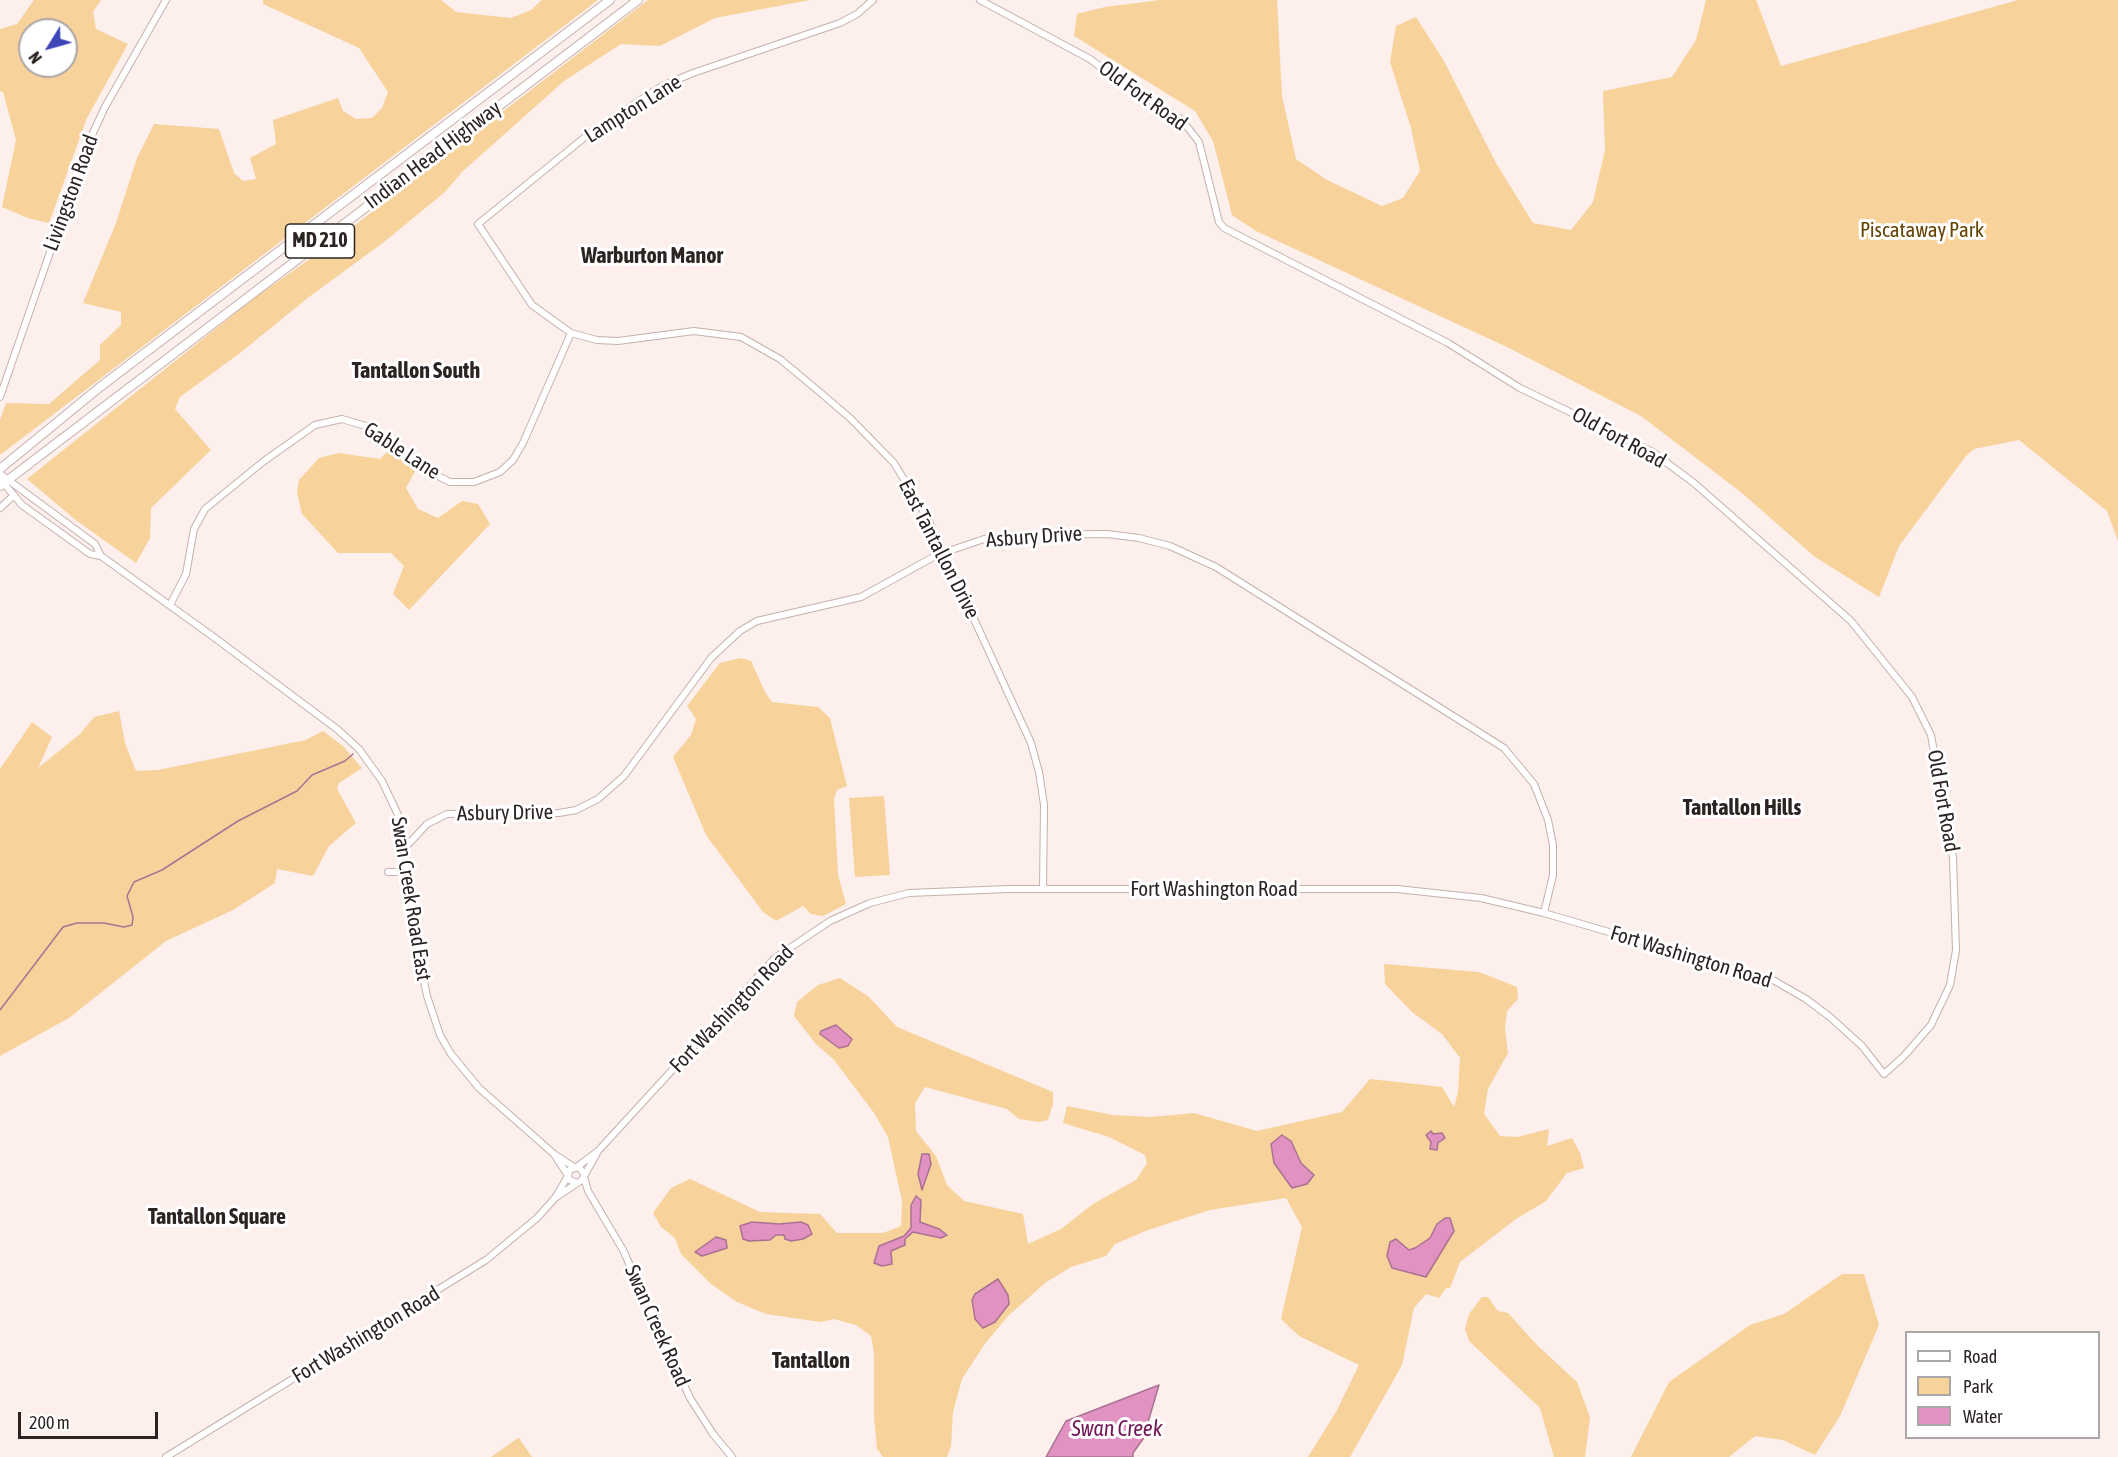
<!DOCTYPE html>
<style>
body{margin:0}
#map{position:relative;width:2118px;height:1457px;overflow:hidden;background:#fcefec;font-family:"Asap Condensed",sans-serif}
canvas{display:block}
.legend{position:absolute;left:1905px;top:1331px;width:195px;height:108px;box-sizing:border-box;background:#fff;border:2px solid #aba7a7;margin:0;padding:8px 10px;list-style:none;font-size:18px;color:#2c2423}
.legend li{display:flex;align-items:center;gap:12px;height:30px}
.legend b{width:30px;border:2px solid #aba7a7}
.north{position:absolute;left:18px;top:18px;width:60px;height:60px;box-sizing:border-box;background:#fff;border:2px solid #aba7a7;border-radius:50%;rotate:233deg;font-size:16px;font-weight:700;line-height:24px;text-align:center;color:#2c2423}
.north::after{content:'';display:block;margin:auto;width:21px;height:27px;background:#3e45b9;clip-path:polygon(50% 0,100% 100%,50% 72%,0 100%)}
.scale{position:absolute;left:18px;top:1412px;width:140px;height:27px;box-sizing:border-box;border:3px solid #2c2423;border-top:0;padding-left:8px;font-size:18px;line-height:21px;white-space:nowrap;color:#2c2423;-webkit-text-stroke:4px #fff;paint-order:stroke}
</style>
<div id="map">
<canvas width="2118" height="1457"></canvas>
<ul class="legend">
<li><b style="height:8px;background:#fff"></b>Road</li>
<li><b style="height:16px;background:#f8d29b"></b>Park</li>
<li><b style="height:16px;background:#e192c1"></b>Water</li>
</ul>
<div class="north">N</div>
<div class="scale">200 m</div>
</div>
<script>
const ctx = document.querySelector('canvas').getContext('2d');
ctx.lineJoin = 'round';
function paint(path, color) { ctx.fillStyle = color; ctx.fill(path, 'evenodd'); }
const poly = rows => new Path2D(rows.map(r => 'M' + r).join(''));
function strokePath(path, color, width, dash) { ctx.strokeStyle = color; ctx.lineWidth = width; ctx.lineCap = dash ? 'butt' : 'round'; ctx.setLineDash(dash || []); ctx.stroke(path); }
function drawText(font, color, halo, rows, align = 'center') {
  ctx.font = font + ' "Asap Condensed",sans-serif'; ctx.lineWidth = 6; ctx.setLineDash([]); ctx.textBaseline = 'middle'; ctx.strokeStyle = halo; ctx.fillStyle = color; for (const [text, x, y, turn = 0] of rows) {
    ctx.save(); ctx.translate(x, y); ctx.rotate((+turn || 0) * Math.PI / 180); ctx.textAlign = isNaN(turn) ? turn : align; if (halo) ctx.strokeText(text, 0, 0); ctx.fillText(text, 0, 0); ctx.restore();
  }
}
const green = poly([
 [34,0,101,0,93,12,96,29,128,44,87,118,49,223,28,218,2,207,16,140,3,92,0,91,0,29,17,24],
 [30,30,66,30,66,66,30,66],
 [263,0,441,0,456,12,511,18,531,10,542,0,598,0,0,455,0,420,6,403,49,404,100,360,100,345,121,325,121,312,83,303,116,223,137,158,154,124,219,129,234,173,243,181,256,179,250,158,276,144,273,120,338,98,343,111,356,119,372,118,382,108,388,92,359,48,263,4],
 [648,0,810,0,715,18,660,46,621,44,564,81,462,172,445,192,384,242,309,297,240,353,180,397,175,409,211,450,151,508,150,538,136,563,77,521,27,479,253,299,324,249],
 [1160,0,1277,0,1282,96,1296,159,1327,180,1382,206,1403,198,1420,171,1411,128,1390,62,1396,26,1416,17,1444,61,1496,163,1533,223,1571,230,1593,202,1605,150,1603,91,1672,77,1696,40,1706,0,1756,0,1781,66,2018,0,2118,0,2118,541,2107,511,2019,440,1974,449,1966,456,1899,546,1879,597,1815,557,1742,493,1641,416,1509,348,1256,231,1232,215,1213,141,1195,111,1074,36,1077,14,1105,7],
 [389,450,415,471,406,488,418,509,438,518,462,501,478,504,490,524,409,610,393,594,404,566,391,553,338,553,302,514,297,493,299,480,319,458,339,453,380,459],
 [741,658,751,661,765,692,772,702,818,707,830,718,847,786,837,790,834,799,838,875,846,904,823,916,811,914,803,906,776,921,763,912,706,835,673,757,691,735,696,719,687,706,720,663],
 [119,711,125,743,136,771,158,770,306,740,323,731,343,746,362,768,339,783,337,789,356,823,329,846,313,876,277,869,275,883,233,910,166,941,69,1018,0,1056,0,769,32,722,52,737,38,768,80,734,94,717],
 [884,796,890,875,855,877,849,798],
 [1384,964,1479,972,1517,987,1518,999,1507,1011,1505,1029,1508,1053,1488,1089,1484,1114,1500,1136,1517,1137,1549,1129,1547,1146,1572,1138,1580,1153,1584,1168,1567,1173,1546,1201,1516,1219,1460,1262,1450,1288,1446,1288,1439,1298,1426,1294,1414,1308,1402,1365,1350,1457,1308,1457,1336,1412,1359,1365,1299,1336,1281,1319,1302,1227,1286,1198,1210,1210,1148,1230,1115,1244,1106,1256,1071,1267,1045,1283,1008,1316,984,1345,962,1379,953,1412,951,1446,947,1457,883,1457,877,1449,874,1416,874,1353,871,1336,856,1325,834,1319,821,1322,766,1314,737,1302,711,1284,681,1254,675,1238,661,1227,653,1213,671,1188,690,1179,760,1212,820,1214,837,1233,883,1233,901,1226,902,1201,888,1137,874,1113,834,1060,816,1044,794,1016,797,1002,818,985,840,978,869,997,897,1027,1053,1092,1053,1104,1048,1120,1039,1122,1019,1119,1007,1109,925,1087,915,1103,916,1131,936,1156,947,1185,964,1201,1023,1214,1028,1244,1061,1229,1093,1204,1136,1180,1147,1163,1145,1155,1109,1137,1063,1123,1067,1106,1113,1115,1151,1117,1194,1113,1257,1131,1342,1112,1370,1079,1442,1087,1454,1107,1458,1092,1460,1058,1442,1034,1412,1012,1385,984],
 [1842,1274,1864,1274,1879,1325,1840,1416,1815,1455,1783,1440,1755,1436,1729,1457,1631,1457,1669,1382,1750,1325,1784,1314],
 [1482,1297,1488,1297,1498,1311,1508,1313,1537,1345,1577,1382,1590,1417,1585,1457,1554,1457,1540,1408,1469,1341,1465,1329,1469,1314],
 [519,1438,532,1457,491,1457,518,1438]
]);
const water = poly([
 [836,1025,852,1039,848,1046,839,1048,820,1034,821,1031,836,1025],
 [1431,1131,1433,1134,1442,1133,1445,1138,1438,1143,1437,1150,1430,1149,1431,1142,1426,1135,1431,1131],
 [1282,1135,1291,1141,1301,1163,1314,1175,1307,1184,1292,1188,1274,1163,1271,1144,1282,1135],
 [922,1154,929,1154,931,1164,922,1190,918,1174,922,1154],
 [916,1196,921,1200,920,1222,939,1229,947,1235,941,1238,913,1232,905,1239,905,1245,891,1251,892,1264,882,1266,874,1263,879,1246,904,1236,911,1228,911,1205,916,1196],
 [1445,1218,1450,1218,1454,1231,1426,1277,1392,1268,1387,1256,1390,1242,1396,1239,1409,1250,1415,1248,1430,1238,1437,1224,1445,1218],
 [752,1222,779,1224,801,1222,808,1225,812,1234,803,1239,791,1241,785,1239,784,1235,776,1235,770,1240,749,1241,743,1239,740,1226,752,1222],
 [716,1237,726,1240,727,1248,702,1256,695,1252,716,1237],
 [998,1279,1008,1295,1009,1304,995,1322,983,1328,975,1319,972,1300,975,1294,998,1279],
 [1159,1385,1143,1439,1133,1453,1133,1457,1046,1457,1066,1421,1159,1385]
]);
const stream = poly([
 [0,1010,63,927,77,923,104,923,124,927,132,925,133,917,127,896,134,882,162,870,238,821,297,791,312,775,345,761,353,754]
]);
const secondary = poly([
 [873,0,857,14,840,23,693,73,662,86,590,133,478,224,532,305,571,333,597,340,618,341,694,331,741,337,780,359,822,394,850,418,894,463,928,519,1031,743,1039,772,1044,805,1043,889],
 [0,397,86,148,105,107,166,0],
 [0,474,95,544,101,556],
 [0,479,22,505,90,554,101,556,215,638,337,729,359,749,382,781,400,819,418,952,427,996,440,1035,451,1054,479,1088,554,1154,574,1167],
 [0,508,13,496],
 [170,605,186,574,194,529,205,509,264,461,315,425,342,419,369,427,426,470,450,482,474,482,500,472,513,460,523,443,571,333],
 [404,849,427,824,447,814,559,813,576,810,598,799,624,776,711,658,740,631,757,621,861,597,937,555,984,539,1018,535,1107,534,1139,538,1170,546,1216,567,1504,748,1534,784,1548,820,1553,845,1553,875,1544,913],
 [388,872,399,872,407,876],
 [554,1154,567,1174],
 [577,1167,598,1151],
 [584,1177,588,1191,623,1250,690,1398,713,1434,732,1457],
 [576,1183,568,1179,569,1170,579,1167,584,1174],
 [555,1198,582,1180,598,1151,775,958,830,921,870,903,909,893,1008,889,1397,889,1481,898,1544,913,1773,980,1806,999,1830,1017,1862,1046,1884,1074,1904,1056,1931,1025,1950,985,1956,950,1953,858,1931,735,1912,697,1851,621,1694,483,1651,451,1520,388,1448,343,1224,228,1219,222,1199,142,1181,119,1124,85,1090,59,980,0],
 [166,1457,486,1260,537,1218,555,1198,568,1176]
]);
const highway = poly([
 [0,469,100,387,610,0],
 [0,486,638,0]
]);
const shields = [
 [320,241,69]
];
const shieldNames = [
 ["MD 210",320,241]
];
const streetNames = [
 ["Old Fort Road",1143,96,36],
 ["Lampton Lane",633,109,-32],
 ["Indian Head Highway",433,155,-37],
 ["Livingston Road",71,193,-70],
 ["Old Fort Road",1619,438,29],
 ["Gable Lane",402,451,33],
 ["Asbury Drive",1034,537,-4],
 ["East Tantallon Drive",939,549,63],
 ["Old Fort Road",1943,801,80],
 ["Asbury Drive",505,813,-1],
 ["Fort Washington Road",1214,889],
 ["Swan Creek Road East",411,899,81],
 ["Fort Washington Road",1691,957,17],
 ["Fort Washington Road",732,1009,-46],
 ["Swan Creek Road",657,1326,66],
 ["Fort Washington Road",366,1335,-31]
];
const parkNames = [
 ["Piscataway Park",1922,230]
];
const neighbourhoodNames = [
 ["Warburton Manor",652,256],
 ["Tantallon South",416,371],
 ["Tantallon Hills",1742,808],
 ["Tantallon Square",217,1217],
 ["Tantallon",811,1361]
];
const waterNames = [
 ["Swan Creek",1117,1429]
];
paint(green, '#f8d29b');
paint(water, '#e192c1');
strokePath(water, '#ab7192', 1.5);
strokePath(stream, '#ab7192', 1.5);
strokePath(secondary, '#c5b0ac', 8);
strokePath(highway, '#c5b0ac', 10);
strokePath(secondary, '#fff', 6);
strokePath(highway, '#fff', 8);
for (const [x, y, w] of shields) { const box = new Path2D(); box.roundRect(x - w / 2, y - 17, w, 34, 4.5); ctx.fillStyle = '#fff'; ctx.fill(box); strokePath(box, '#2c2423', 1.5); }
drawText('bold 20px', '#2c2423', null, shieldNames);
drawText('21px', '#2c2423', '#fff', streetNames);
drawText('21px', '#654403', '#fff', parkNames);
drawText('bold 22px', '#2c2423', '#fff', neighbourhoodNames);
drawText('italic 22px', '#711554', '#fff', waterNames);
</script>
